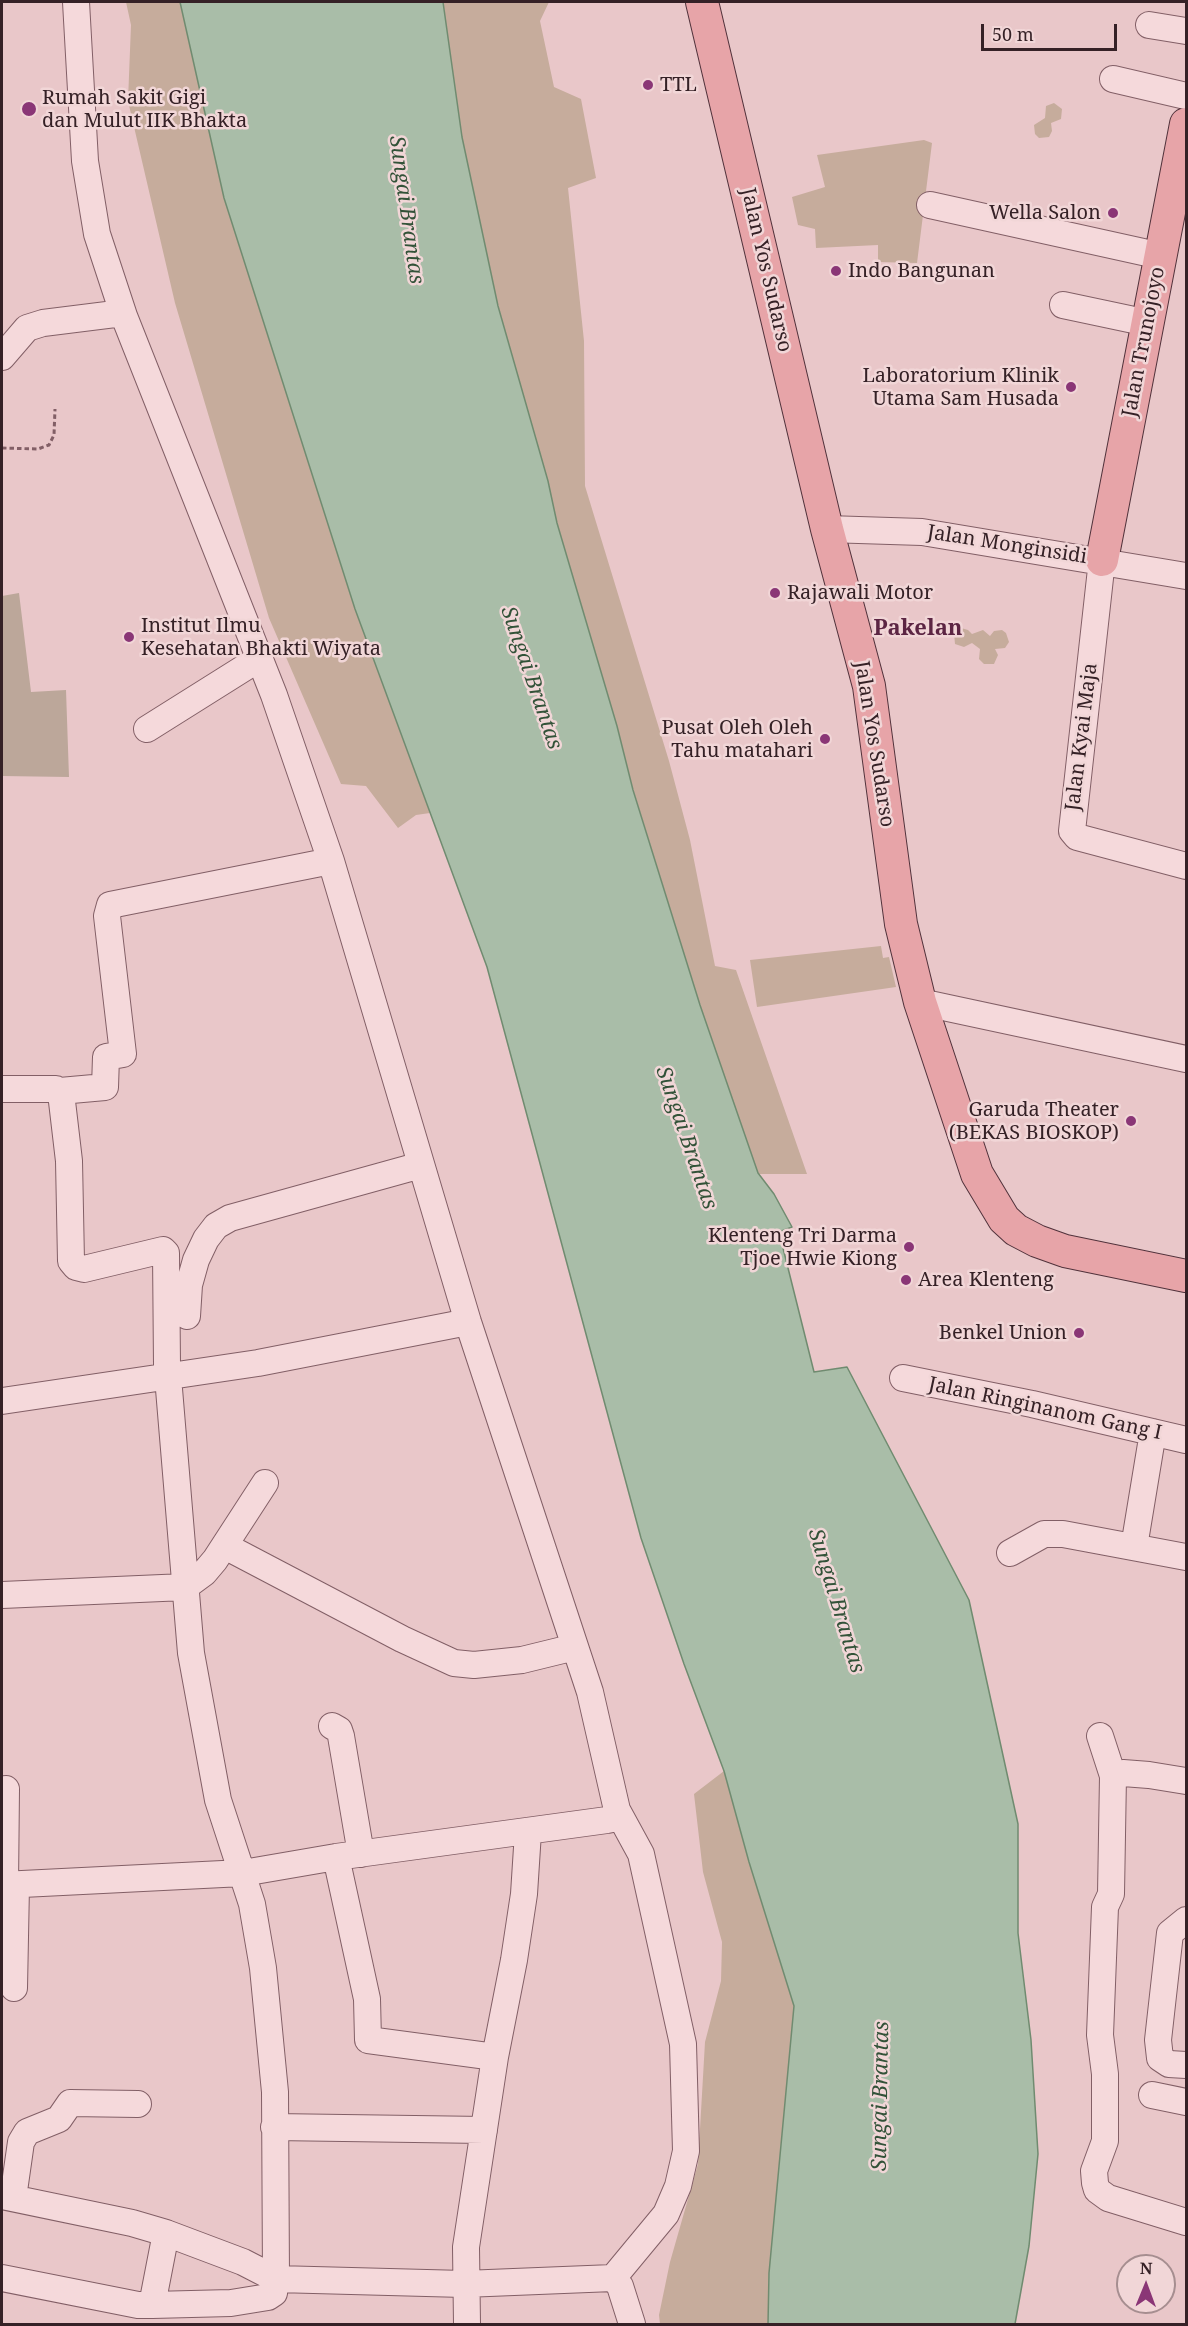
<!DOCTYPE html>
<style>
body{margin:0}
#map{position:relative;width:1188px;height:2326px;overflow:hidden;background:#e9c7c9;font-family:"Noto Serif",serif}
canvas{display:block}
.frame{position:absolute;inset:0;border:3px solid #352126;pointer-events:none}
.north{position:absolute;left:1116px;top:2254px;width:60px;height:60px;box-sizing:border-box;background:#f1d6d7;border:2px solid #a68e90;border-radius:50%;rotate:1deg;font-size:16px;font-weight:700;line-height:24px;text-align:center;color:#352126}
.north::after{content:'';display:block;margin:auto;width:21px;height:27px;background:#8a3676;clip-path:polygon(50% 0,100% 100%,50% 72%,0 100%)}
.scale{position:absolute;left:981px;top:24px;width:136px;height:27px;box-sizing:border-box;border:3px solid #352126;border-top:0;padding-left:8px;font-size:18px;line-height:21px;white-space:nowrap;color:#352126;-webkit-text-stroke:4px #f1d6d7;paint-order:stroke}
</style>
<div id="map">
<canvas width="1188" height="2326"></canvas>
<div class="frame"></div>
<div class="north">N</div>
<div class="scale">50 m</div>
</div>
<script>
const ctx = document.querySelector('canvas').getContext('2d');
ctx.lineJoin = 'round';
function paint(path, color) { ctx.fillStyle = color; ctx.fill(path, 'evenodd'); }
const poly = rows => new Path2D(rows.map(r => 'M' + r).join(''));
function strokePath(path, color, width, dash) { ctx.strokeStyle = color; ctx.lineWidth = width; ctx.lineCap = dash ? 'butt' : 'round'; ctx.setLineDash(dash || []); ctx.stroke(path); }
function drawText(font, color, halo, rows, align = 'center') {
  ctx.font = font + ' "Noto Serif",serif'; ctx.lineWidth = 5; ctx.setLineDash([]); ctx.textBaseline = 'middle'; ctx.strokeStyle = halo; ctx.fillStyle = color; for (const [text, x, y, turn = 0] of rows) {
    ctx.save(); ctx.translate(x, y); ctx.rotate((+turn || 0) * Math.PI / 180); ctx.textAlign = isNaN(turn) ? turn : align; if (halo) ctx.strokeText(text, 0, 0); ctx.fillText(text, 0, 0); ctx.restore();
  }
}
const green = poly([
 [126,2,180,2,224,198,355,609,430,813,416,815,398,828,366,786,341,784,269,618,175,303,128,101,131,25],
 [443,2,549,2,540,21,554,87,581,99,596,178,568,188,584,341,585,486,669,761,690,840,715,966,736,970,807,1174,758,1174,700,1005,633,789,617,726,557,523,497,301,462,137],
 [1054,103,1062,109,1061,119,1051,123,1052,131,1049,137,1039,138,1035,134,1034,125,1045,118,1046,106],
 [924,140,932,143,917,263,878,262,878,245,816,248,815,229,798,225,792,197,825,187,817,155],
 [961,628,968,630,972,634,983,630,990,636,994,631,1002,630,1006,633,1009,642,1005,648,995,649,998,655,994,664,984,664,979,659,980,649,972,643,964,647,955,644,954,633],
 [881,946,883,958,889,957,896,987,757,1007,750,960],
 [724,1771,749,1862,794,2006,769,2273,768,2324,660,2324,659,2315,670,2262,698,2164,705,2042,721,1981,722,1942,703,1872,694,1794]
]);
const cemetery = poly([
 [19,593,31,692,66,690,69,777,2,776,2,596]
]);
const water = poly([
 [180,2,443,2,462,137,498,306,548,481,557,523,617,726,633,790,700,1005,758,1173,774,1194,792,1227,779,1232,814,1372,847,1367,969,1600,1018,1824,1018,1933,1031,2040,1038,2154,1029,2246,1015,2324,768,2324,769,2273,794,2006,749,1862,724,1771,684,1664,641,1538,487,967,355,609,224,198,180,2]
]);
const path = poly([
 [2,448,38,449,49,445,54,435,55,409]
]);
const minor = poly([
 [1149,25,1186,31],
 [1113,79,1186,96],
 [930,205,1161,256],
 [1063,305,1148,323],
 [2,357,27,328,43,323,123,313],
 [827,529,922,532,1186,576],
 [1102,560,1072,831,1077,837,1186,866],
 [147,729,260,658],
 [920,1002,1186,1059],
 [2,1089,56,1089,61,1093,69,1161,71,1261,76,1267,84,1269,163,1250,166,1253,167,1365,191,1653,218,1800,252,1904,263,1968,275,2092,276,2279,274,2293,268,2297,231,2303,152,2305,138,2305,2,2278],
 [60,1091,105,1087,106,1057,123,1054,107,916,110,905,331,861],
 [187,1316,189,1285,196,1260,206,1239,216,1226,230,1218,421,1165],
 [903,1378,1032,1404,1186,1440],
 [2,1401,258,1363,468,1322],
 [225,1546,402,1639,454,1663,474,1665,522,1660,575,1647],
 [1134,1547,1153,1432],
 [1010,1553,1044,1534,1063,1534,1186,1557],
 [2,1595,185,1587,204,1573,215,1560,265,1483],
 [332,1726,339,1730,341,1736,361,1854],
 [1100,1736,1113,1776,1111,1894,1105,1907,1100,2035,1105,2074,1105,2141,1094,2171,1095,2183,1097,2190,1108,2198,1186,2222],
 [1113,1776,1123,1773,1149,1775,1186,1781],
 [336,1857,367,1999,368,2040,495,2057],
 [2,1885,243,1873,336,1857,607,1820,612,1819,617,1810,590,1692,468,1322,331,861,274,695,124,316,97,234,85,161,76,2],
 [5,1885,6,1789],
 [1186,1920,1170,1933,1158,2040,1160,2058,1169,2064,1186,2065],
 [14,1988,16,1886],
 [1152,2095,1186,2102],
 [274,2127,484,2130],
 [2,2196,132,2223,166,2233,243,2262,276,2279,464,2284,613,2278,620,2286,632,2324],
 [13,2198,21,2142,27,2132,59,2119,70,2103,138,2104],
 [613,2278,666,2214,678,2186,686,2151,683,2044,641,1854,617,1810],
 [152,2305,166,2233],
 [467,2324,466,2247,495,2057,514,1960,524,1894,528,1832]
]);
const major = poly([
 [702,2,827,529,869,686,901,924,920,1002,977,1174,1004,1219,1016,1230,1037,1241,1065,1251,1186,1276],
 [1102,560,1186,124]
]);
const markers = [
 [648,85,6,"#8a3676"],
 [29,109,8,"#8a3676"],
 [1113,213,6,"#8a3676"],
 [836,271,6,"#8a3676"],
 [1071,387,6,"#8a3676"],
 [775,593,6,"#8a3676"],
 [129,637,6,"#8a3676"],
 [825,739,6,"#8a3676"],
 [1131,1121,6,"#8a3676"],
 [909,1247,6,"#8a3676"],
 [906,1280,6,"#8a3676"],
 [1079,1333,6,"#8a3676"]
];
const poiNames = [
 ["TTL",660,85],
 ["Rumah Sakit Gigi",42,98],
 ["dan Mulut IIK Bhakta",42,121],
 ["Wella Salon",1101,213,"right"],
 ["Indo Bangunan",848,271],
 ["Laboratorium Klinik",1059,376,"right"],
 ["Utama Sam Husada",1059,399,"right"],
 ["Rajawali Motor",787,593],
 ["Institut Ilmu",141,626],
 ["Kesehatan Bhakti Wiyata",141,649],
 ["Pusat Oleh Oleh",813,728,"right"],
 ["Tahu matahari",813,751,"right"],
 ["Garuda Theater",1119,1110,"right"],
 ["(BEKAS BIOSKOP)",1119,1133,"right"],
 ["Klenteng Tri Darma",897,1236,"right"],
 ["Tjoe Hwie Kiong",897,1259,"right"],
 ["Area Klenteng",918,1280],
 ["Benkel Union",1067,1333,"right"]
];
const streetNames = [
 ["Jalan Yos Sudarso",766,270,77],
 ["Jalan Trunojoyo",1144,342,-79],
 ["Jalan Monginsidi",1007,545,9],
 ["Jalan Kyai Maja",1082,737,-83],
 ["Jalan Yos Sudarso",874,744,81],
 ["Jalan Ringinanom Gang I",1045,1409,12]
];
const waterNames = [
 ["Sungai Brantas",406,210,82],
 ["Sungai Brantas",531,678,71],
 ["Sungai Brantas",686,1138,71],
 ["Sungai Brantas",836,1601,73],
 ["Sungai Brantas",881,2096,-89]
];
const quarterNames = [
 ["Pakelan",918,629]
];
paint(green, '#c6ac9c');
paint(cemetery, '#bca79a');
paint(water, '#a9bda8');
strokePath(water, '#708b70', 1.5);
strokePath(minor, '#825f66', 28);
strokePath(major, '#51323b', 34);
strokePath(path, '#825f66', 3, [4.5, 3]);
strokePath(minor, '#f5d9db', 26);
strokePath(major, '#e7a4a8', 32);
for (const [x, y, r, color] of markers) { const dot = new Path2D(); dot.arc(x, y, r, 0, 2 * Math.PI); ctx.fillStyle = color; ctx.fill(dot); strokePath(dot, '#f1d6d7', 2); }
drawText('20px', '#352126', '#f1d6d7', poiNames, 'left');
drawText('20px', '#352126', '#f1d6d7', streetNames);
drawText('italic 21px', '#325238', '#f1d6d7', waterNames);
drawText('bold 22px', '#5c2543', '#f1d6d7', quarterNames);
</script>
